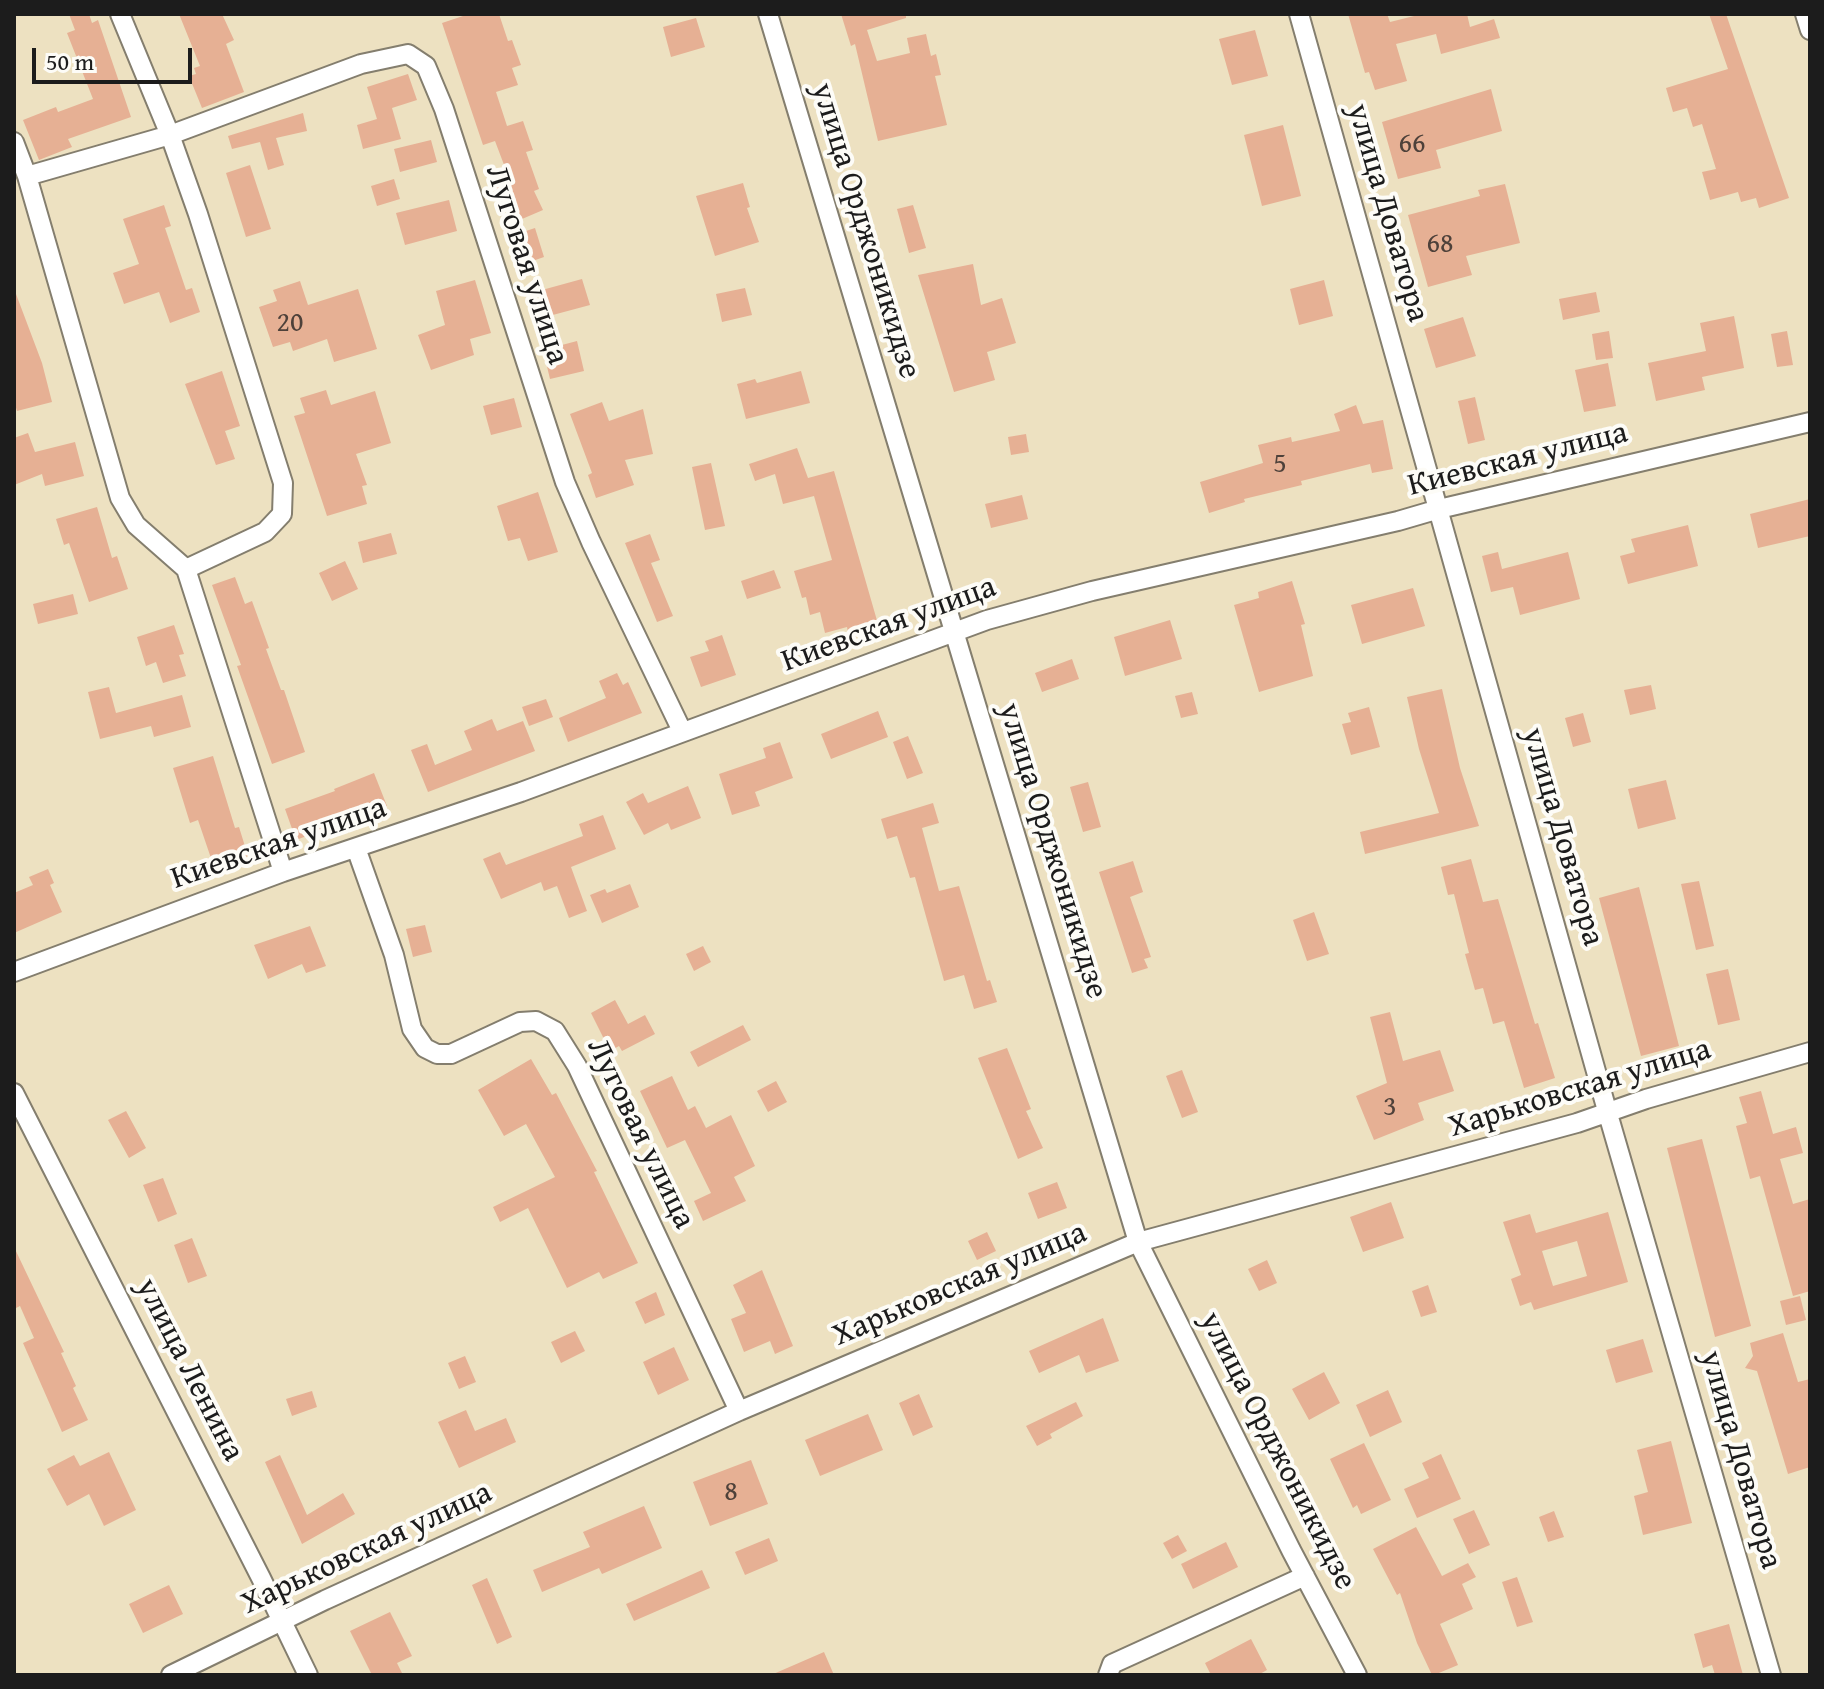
<!DOCTYPE html>
<meta charset="utf-8">
<style>
body{margin:0}
#map{position:relative;width:1824px;height:1689px;overflow:hidden;background:#ede1c1;font-family:"Gentium Book Plus",serif}
canvas{display:block}
.frame{position:absolute;inset:0;border:16px solid #1c1c1c;pointer-events:none}
.scale{position:absolute;left:32px;top:48px;width:160px;height:36px;box-sizing:border-box;border:4px solid #1c1c1c;border-top:0;padding-left:10px;font-size:24px;line-height:28px;white-space:nowrap;color:#1c1c1c;-webkit-text-stroke:6px #fdfcf7;paint-order:stroke}
</style>
<div id="map">
<canvas width="1824" height="1689"></canvas>
<div class="frame"></div>
<div class="scale">50 m</div>
</div>
<script>
const ctx = document.querySelector('canvas').getContext('2d');
ctx.lineJoin = 'round';
function paint(path, color) { ctx.fillStyle = color; ctx.fill(path, 'evenodd'); }
const poly = rows => new Path2D(rows.map(r => 'M' + r).join(''));
function strokePath(path, color, width, dash) { ctx.strokeStyle = color; ctx.lineWidth = width; ctx.lineCap = dash ? 'butt' : 'round'; ctx.setLineDash(dash || []); ctx.stroke(path); }
function drawText(font, color, halo, rows, align = 'center') {
  ctx.font = font + ' "Gentium Book Plus",serif'; ctx.lineWidth = 8; ctx.setLineDash([]); ctx.textBaseline = 'middle'; ctx.strokeStyle = halo; ctx.fillStyle = color; for (const [text, x, y, turn = 0] of rows) {
    ctx.save(); ctx.translate(x, y); ctx.rotate((+turn || 0) * Math.PI / 180); ctx.textAlign = isNaN(turn) ? turn : align; if (halo) ctx.strokeText(text, 0, 0); ctx.fillText(text, 0, 0); ctx.restore();
  }
}
const building = poly([
 [69,14,89,14,92,23,98,20,131,117,68,139,72,147,39,160,23,120,56,107,58,112,93,99,67,33,75,30],
 [179,14,222,14,234,40,226,44,244,92,202,108,189,76,196,74,194,68,200,66],
 [469,14,499,14,508,41,512,40,521,65,512,68,518,85,496,92,507,126,523,121,533,150,526,152,539,189,534,191,543,210,522,219,513,199,500,203,493,184,509,178,495,141,483,145,442,23],
 [841,14,906,14,906,18,867,30,877,61,910,53,907,38,926,34,931,56,936,54,941,75,935,76,947,125,878,141,855,44,851,46],
 [1348,14,1387,14,1390,22,1422,14,1467,14,1470,27,1494,19,1500,38,1441,54,1436,34,1396,44,1407,81,1375,90,1369,72,1365,73],
 [1709,14,1726,14,1789,198,1759,208,1756,198,1741,202,1738,192,1710,200,1702,172,1716,169,1702,124,1693,127,1687,108,1673,112,1666,88,1728,69],
 [696,18,705,47,671,57,663,27],
 [1255,30,1268,76,1232,85,1219,39],
 [408,74,417,100,392,108,401,139,363,149,357,125,377,119,367,87],
 [1491,89,1502,131,1436,150,1441,168,1398,179,1382,122],
 [303,113,307,131,276,138,284,165,268,170,260,142,232,149,228,136],
 [1283,125,1301,196,1262,206,1244,135],
 [431,140,437,162,400,172,394,149],
 [250,165,271,229,246,237,226,173],
 [394,179,400,199,377,206,371,186],
 [743,183,750,207,747,208,759,242,715,256,696,196],
 [1505,184,1520,243,1466,256,1472,275,1428,287,1408,215,1480,196,1478,190],
 [449,200,457,231,405,245,396,213],
 [164,205,171,226,165,228,186,290,192,288,200,312,170,323,159,292,124,304,113,273,139,264,123,219],
 [913,205,926,248,909,253,897,209],
 [535,228,544,257,521,265,511,236],
 [973,264,981,305,1002,298,1016,343,987,352,995,380,954,392,918,275],
 [582,279,590,305,549,316,542,290],
 [475,280,491,333,470,339,474,355,431,370,418,335,445,325,436,291],
 [1324,280,1333,316,1299,325,1290,289],
 [300,281,308,305,358,289,377,349,334,362,327,339,293,351,290,342,273,347,259,307,277,301,273,290],
 [745,288,752,315,722,322,716,294],
 [1596,292,1600,312,1563,320,1559,299],
 [16,294,42,363,52,402,17,411,14,401],
 [1734,316,1744,368,1702,377,1705,390,1656,401,1648,363,1706,351,1700,323],
 [1463,317,1476,356,1436,368,1424,329],
 [1609,331,1613,358,1596,360,1592,334],
 [1787,331,1793,365,1777,367,1771,334],
 [577,341,584,371,550,379,543,350],
 [1608,363,1616,406,1584,412,1575,370],
 [222,371,240,426,225,431,235,459,216,465,185,384],
 [801,371,810,403,746,419,737,384,755,379,757,383],
 [326,390,331,405,375,391,391,443,356,454,367,485,362,486,367,504,327,516,294,416,305,413,300,398],
 [1475,397,1485,440,1468,444,1458,401],
 [514,398,522,427,491,435,483,406],
 [602,402,609,421,643,409,653,454,625,460,634,485,596,498,588,475,592,473,570,414],
 [1356,405,1363,424,1383,420,1393,469,1372,473,1370,464,1301,481,1302,485,1244,499,1245,502,1209,513,1200,482,1263,463,1258,445,1291,437,1292,442,1340,431,1334,414],
 [28,433,35,452,75,442,84,476,45,486,42,474,14,485,14,438],
 [1026,434,1029,452,1011,455,1008,437],
 [797,448,808,478,834,471,880,631,849,638,847,627,825,633,820,612,810,615,806,597,802,598,794,571,832,560,814,496,783,504,775,474,755,481,749,464],
 [711,463,725,526,705,530,692,467],
 [538,492,558,552,528,561,520,538,508,541,497,506],
 [1022,495,1028,519,991,528,985,504],
 [1810,499,1810,536,1758,548,1750,514],
 [97,507,112,558,117,556,128,589,89,602,69,543,64,545,56,519],
 [1688,525,1698,566,1628,584,1620,556,1635,552,1631,539],
 [391,533,397,554,363,563,358,542],
 [650,534,660,560,651,563,673,616,657,622,625,543],
 [1498,552,1502,569,1568,552,1580,599,1520,615,1513,587,1491,592,1482,556],
 [345,561,358,589,332,601,319,573],
 [774,570,781,588,747,599,741,581],
 [235,577,245,604,252,601,269,648,266,649,281,690,284,690,305,752,272,764,237,666,241,665,212,585],
 [1292,581,1305,624,1301,625,1313,676,1259,692,1234,605,1259,598,1258,592],
 [1413,588,1425,626,1362,644,1351,605],
 [73,594,78,614,38,624,33,604],
 [1170,620,1182,659,1125,676,1114,637],
 [174,625,184,654,179,655,186,676,163,683,156,662,146,666,137,637],
 [722,635,736,675,701,687,690,657,709,651,705,641],
 [1072,659,1079,679,1042,692,1035,673],
 [617,673,623,685,628,682,642,713,568,742,559,718,606,698,599,681],
 [1651,685,1656,709,1630,715,1624,690],
 [109,687,116,713,182,695,191,727,154,737,151,726,100,739,88,692],
 [1442,689,1460,768,1479,826,1365,854,1360,832,1439,813,1419,749,1407,697],
 [1192,692,1198,714,1181,718,1175,696],
 [546,699,553,717,529,726,522,707],
 [1369,707,1380,747,1351,755,1342,724,1351,722,1348,713],
 [878,711,888,737,831,759,821,734],
 [1583,713,1591,742,1573,747,1565,718],
 [492,719,497,731,523,721,535,751,428,792,411,750,427,744,435,765,472,750,464,731],
 [908,736,923,773,907,779,893,742],
 [780,742,793,778,755,792,760,806,732,815,719,774,766,758,763,748],
 [213,756,235,828,239,827,248,856,214,867,198,820,190,823,173,768],
 [374,773,387,806,296,840,285,809,335,791,334,789],
 [1666,780,1676,819,1638,829,1628,789],
 [1088,782,1101,827,1083,832,1070,787],
 [688,786,701,818,671,830,668,823,644,835,626,802,643,793,648,803],
 [933,803,939,823,922,828,939,891,959,886,987,981,990,980,997,1002,974,1009,964,975,944,981,915,877,910,878,897,836,887,839,881,819],
 [603,815,616,849,571,867,587,911,569,918,557,886,544,891,541,882,501,899,483,859,500,852,506,865,583,836,579,824],
 [1471,859,1483,902,1498,899,1535,1024,1538,1023,1555,1078,1524,1088,1504,1021,1493,1024,1483,988,1475,990,1465,954,1469,953,1454,894,1448,895,1441,867],
 [1133,861,1143,892,1130,897,1151,957,1144,959,1148,968,1132,973,1099,872],
 [48,869,54,883,50,885,62,912,14,933,14,893,33,885,29,877],
 [1699,881,1714,946,1696,950,1681,884],
 [630,884,639,907,602,923,590,895,605,889,607,893],
 [1639,887,1679,1046,1641,1056,1599,898],
 [1314,912,1329,954,1307,961,1293,920],
 [425,925,432,952,413,957,406,929],
 [310,926,326,966,306,973,302,964,268,979,254,945],
 [703,946,711,962,694,971,686,954],
 [1728,969,1740,1020,1718,1025,1706,974],
 [615,1000,628,1024,645,1015,655,1034,622,1051,619,1046,610,1051,591,1013],
 [1390,1012,1403,1061,1440,1050,1454,1091,1418,1103,1424,1120,1374,1140,1356,1096,1387,1083,1370,1017],
 [743,1025,751,1040,698,1067,690,1052],
 [1007,1048,1031,1109,1026,1111,1043,1148,1018,1159,978,1058],
 [531,1059,552,1095,556,1093,597,1171,594,1172,638,1263,603,1279,599,1272,567,1288,528,1208,500,1222,493,1207,555,1177,526,1124,504,1136,478,1090],
 [1182,1070,1198,1112,1182,1118,1166,1076],
 [672,1076,688,1110,695,1106,706,1128,731,1115,755,1166,734,1177,746,1201,703,1221,694,1201,711,1193,685,1140,667,1148,640,1091],
 [776,1081,787,1102,768,1112,757,1091],
 [1761,1091,1773,1134,1796,1127,1803,1153,1780,1159,1793,1204,1810,1199,1810,1291,1793,1296,1760,1176,1750,1179,1736,1126,1747,1123,1739,1097],
 [126,1111,146,1148,129,1158,108,1120],
 [1702,1139,1751,1326,1715,1337,1667,1148],
 [163,1178,177,1214,158,1222,143,1185],
 [1057,1182,1067,1208,1038,1219,1028,1193],
 [1391,1202,1404,1238,1363,1252,1350,1217],
 [1608,1212,1628,1282,1534,1310,1531,1302,1520,1306,1511,1279,1521,1275,1503,1222,1530,1214,1536,1233],
 [1577,1241,1587,1276,1553,1286,1542,1251],
 [987,1232,996,1251,977,1260,968,1241],
 [192,1238,207,1276,188,1283,174,1245],
 [14,1247,64,1352,61,1353,76,1386,73,1388,88,1420,62,1432,23,1343,34,1338,20,1306,14,1309],
 [1267,1260,1277,1283,1259,1291,1248,1269],
 [762,1270,793,1346,775,1354,770,1341,744,1352,731,1319,746,1313,733,1285],
 [1428,1285,1437,1312,1421,1317,1412,1291],
 [656,1292,665,1315,645,1324,635,1302],
 [1800,1296,1806,1320,1786,1325,1780,1301],
 [1103,1318,1119,1361,1086,1373,1079,1355,1039,1373,1029,1351],
 [575,1331,585,1351,561,1363,551,1342],
 [1783,1333,1798,1382,1810,1379,1810,1467,1788,1474,1757,1371,1745,1368,1753,1356,1750,1343],
 [1643,1339,1653,1372,1616,1383,1606,1350],
 [674,1347,689,1380,658,1395,643,1362],
 [465,1356,476,1382,459,1389,448,1363],
 [1324,1372,1340,1403,1309,1420,1292,1389],
 [1388,1390,1402,1422,1370,1437,1356,1405],
 [312,1391,317,1407,292,1416,286,1399],
 [919,1394,933,1427,913,1436,899,1403],
 [1076,1402,1083,1416,1050,1434,1052,1438,1037,1446,1026,1426],
 [466,1410,475,1431,506,1418,516,1442,459,1468,438,1422],
 [868,1414,883,1450,820,1476,805,1440],
 [1671,1441,1692,1523,1643,1535,1634,1496,1648,1492,1637,1450],
 [1364,1443,1391,1500,1361,1514,1357,1505,1353,1508,1330,1459],
 [109,1452,136,1510,104,1526,89,1494,67,1506,47,1469,74,1455,80,1466],
 [1441,1454,1461,1499,1417,1518,1404,1489,1429,1478,1422,1463],
 [280,1455,307,1515,343,1493,355,1514,302,1544,265,1462],
 [751,1460,768,1504,710,1526,693,1482],
 [644,1506,662,1548,602,1574,599,1568,542,1592,533,1570,590,1547,583,1532],
 [1474,1510,1490,1545,1469,1554,1453,1519],
 [1554,1511,1564,1537,1548,1542,1539,1517],
 [1416,1527,1442,1576,1468,1563,1476,1577,1462,1584,1473,1609,1440,1624,1458,1665,1434,1675,1432,1675,1417,1643,1400,1593,1397,1595,1373,1549],
 [1178,1535,1187,1551,1172,1559,1163,1543],
 [769,1538,778,1561,745,1575,735,1552],
 [1226,1542,1238,1567,1193,1589,1181,1564],
 [702,1570,710,1588,634,1621,626,1604],
 [1517,1577,1533,1622,1517,1627,1502,1582],
 [487,1578,512,1637,497,1644,472,1585],
 [169,1585,183,1614,143,1633,129,1604],
 [390,1612,412,1656,397,1663,403,1675,372,1675,350,1631],
 [1729,1624,1743,1675,1715,1675,1712,1665,1703,1668,1694,1634],
 [1251,1639,1267,1670,1258,1675,1211,1675,1205,1663],
 [824,1652,834,1675,771,1675]
]);
const minor = poly([
 [120,14,170,135,198,214,283,483,282,514,265,532,186,569,283,872],
 [768,14,1138,1242,1291,1550,1357,1675],
 [1299,14,1608,1114,1771,1675],
 [1805,14,1810,30],
 [14,142,27,176,120,498,136,525,186,569],
 [27,176,170,135,361,64,408,54,426,66,444,109,565,482,591,542,682,731],
 [356,848,394,955,412,1029,425,1048,437,1054,451,1054,520,1022,536,1021,555,1031,577,1066,739,1411],
 [14,972,283,872,521,792,987,620,1092,591,1398,521,1439,509,1810,422],
 [14,1093,261,1578,308,1675],
 [171,1675,325,1600,739,1411,1138,1242,1577,1123,1646,1099,1810,1052],
 [1108,1675,1112,1664,1305,1576]
]);
const numberNames = [
 ["66",1412,145],
 ["68",1440,245],
 ["20",290,324],
 ["5",1280,465],
 ["3",1390,1108],
 ["8",731,1493]
];
const streetNames = [
 ["улица Доватора",1387,213,74],
 ["улица Орджоникидзе",865,231,73],
 ["Луговая улица",526,265,72],
 ["Киевская улица",1518,460,-14],
 ["Киевская улица",889,625,-20],
 ["улица Доватора",1562,837,74],
 ["Киевская улица",279,844,-19],
 ["улица Орджоникидзе",1052,851,73],
 ["Харьковская улица",1580,1089,-17],
 ["Луговая улица",640,1134,64],
 ["Харьковская улица",960,1285,-23],
 ["улица Ленина",189,1370,63],
 ["улица Орджоникидзе",1277,1451,63],
 ["улица Доватора",1740,1460,74],
 ["Харьковская улица",367,1549,-25]
];
paint(building, '#e6b094');
strokePath(minor, '#847e6e', 22);
strokePath(minor, '#fff', 18);
drawText('28px', '#4e413a', null, numberNames);
drawText('32px', '#1c1c1c', '#fdfcf7', streetNames);
</script>
